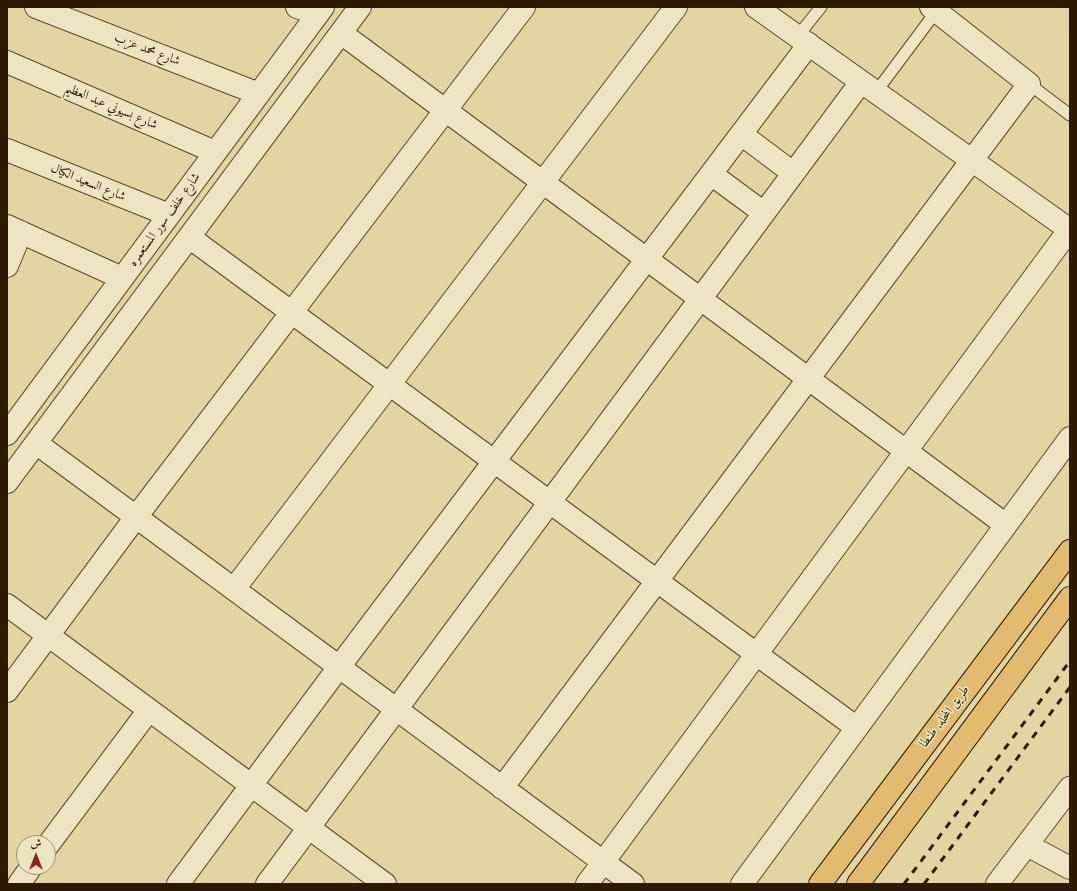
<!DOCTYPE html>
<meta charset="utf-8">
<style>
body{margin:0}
#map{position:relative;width:1077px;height:891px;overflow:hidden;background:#e3d5a1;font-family:Cardo,Amiri,serif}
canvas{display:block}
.frame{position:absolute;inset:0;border:8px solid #2c1a01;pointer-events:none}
.north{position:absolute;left:16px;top:835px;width:40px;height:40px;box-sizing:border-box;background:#ede4c2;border:1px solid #a09375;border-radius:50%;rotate:0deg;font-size:11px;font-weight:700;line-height:16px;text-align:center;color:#2c1a01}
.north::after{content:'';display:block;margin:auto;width:14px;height:18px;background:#8f2418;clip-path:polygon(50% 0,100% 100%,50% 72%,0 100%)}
</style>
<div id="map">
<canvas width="1077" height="891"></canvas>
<div class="frame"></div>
<div class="north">ش</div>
</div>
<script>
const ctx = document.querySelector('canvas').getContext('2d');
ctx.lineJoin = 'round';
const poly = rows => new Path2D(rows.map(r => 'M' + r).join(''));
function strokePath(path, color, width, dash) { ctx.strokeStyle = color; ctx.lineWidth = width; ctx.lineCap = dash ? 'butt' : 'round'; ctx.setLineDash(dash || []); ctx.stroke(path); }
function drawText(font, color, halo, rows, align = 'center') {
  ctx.font = font + ' Cardo,Amiri,serif'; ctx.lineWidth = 3; ctx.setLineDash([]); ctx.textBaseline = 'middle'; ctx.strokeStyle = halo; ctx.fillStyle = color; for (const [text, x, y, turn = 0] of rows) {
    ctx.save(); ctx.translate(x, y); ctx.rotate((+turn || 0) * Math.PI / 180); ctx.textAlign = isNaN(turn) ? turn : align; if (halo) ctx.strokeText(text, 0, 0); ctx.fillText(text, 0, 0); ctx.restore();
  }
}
const service = poly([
 [797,37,821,7],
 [1029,84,1070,115],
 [876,92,938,9]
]);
const minor = poly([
 [36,7,259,94],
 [297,7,317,14],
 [756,7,1070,230],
 [341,33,1006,525],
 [7,62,215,152],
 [741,134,793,173],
 [7,150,169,215],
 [711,174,764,213],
 [7,226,122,278],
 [189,237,857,728],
 [7,266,21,232],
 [7,434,323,7],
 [36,443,633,884],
 [7,482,360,7],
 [234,589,676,7],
 [7,605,385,884],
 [7,691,136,517,524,7],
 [502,788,1029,84,931,7],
 [48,845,149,710],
 [1027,845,1070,868],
 [19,884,31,867],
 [178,884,339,667,809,44],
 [267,884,861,82],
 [587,884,1069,230],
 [742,884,1070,438]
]);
const tertiary = poly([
 [997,884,1070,788]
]);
const primary = poly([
 [820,884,1070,551],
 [858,884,1070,598]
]);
const rail = poly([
 [904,884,1070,661],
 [924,884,1070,687]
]);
const streetNames = [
 ["شارع محمد عزب",147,50,21],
 ["شارع بسيوني عبد العظيم",111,107,23],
 ["شارع السعيد الكيال",88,183,22],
 ["شارع خلف سور المستعمره",165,220,-54],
 ["طريق المحله, طنطا",945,717,-53]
];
strokePath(service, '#5a4929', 13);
strokePath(minor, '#5a4929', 24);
strokePath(tertiary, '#5a4929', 24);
strokePath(primary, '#2c1a01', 24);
strokePath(service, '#ede4c2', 11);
strokePath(minor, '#ede4c2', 22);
strokePath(tertiary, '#ede4c2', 22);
strokePath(primary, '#e2ba70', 22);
strokePath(rail, '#2c1a01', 3, [7, 7]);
drawText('13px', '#2c1a01', '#ede4c2', streetNames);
</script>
